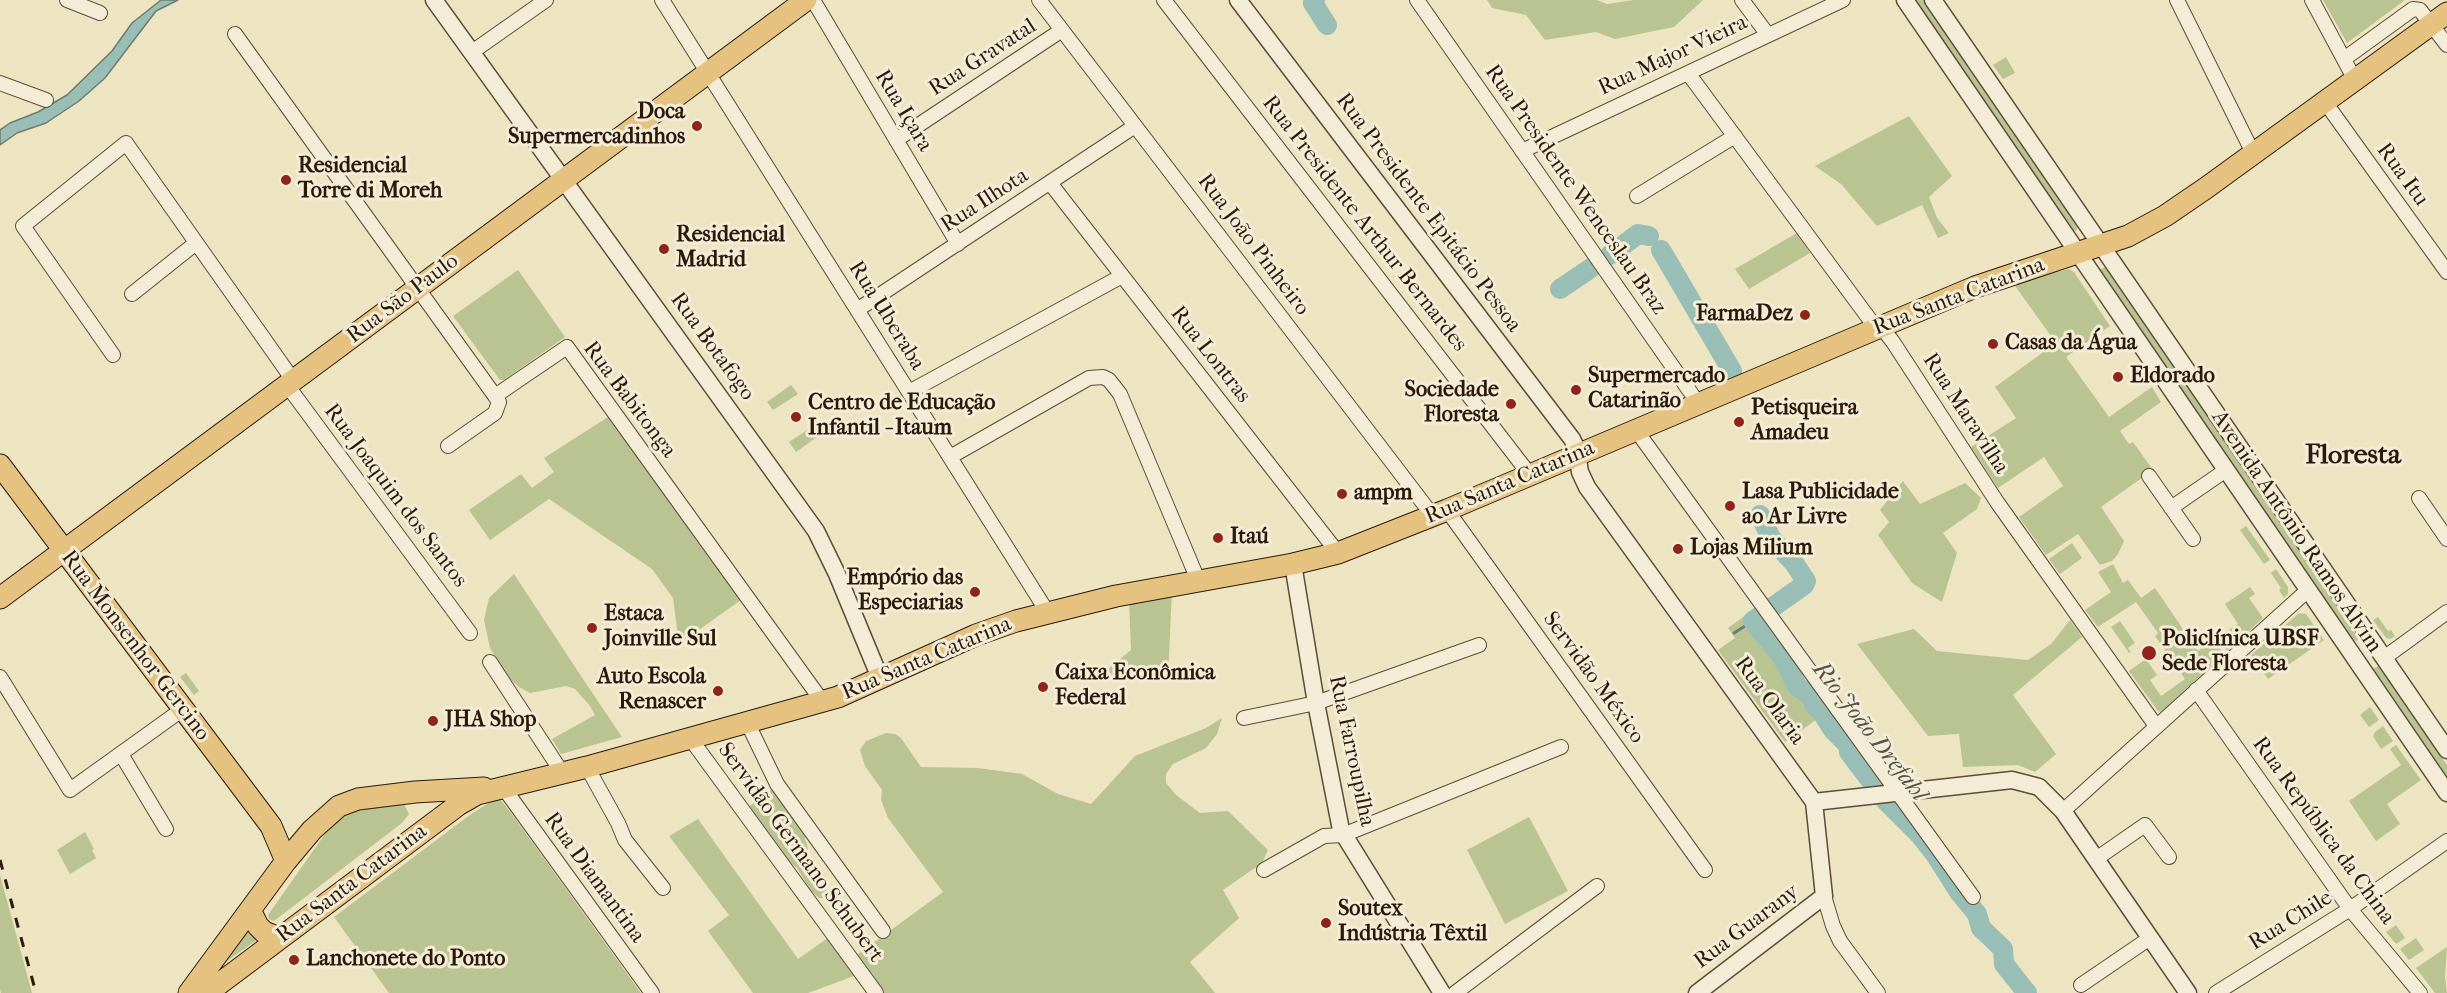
<!DOCTYPE html>
<meta charset="utf-8">
<style>
body{margin:0}
canvas{display:block;background:#ede4c2}
</style>
<canvas width="2447" height="993"></canvas>
<script>
const ctx = document.querySelector('canvas').getContext('2d');
ctx.lineJoin = 'round';
function paint(path, color) { ctx.fillStyle = color; ctx.fill(path, 'evenodd'); }
const poly = rows => new Path2D(rows.map(r => 'M' + r).join(''));
function strokePath(path, color, width, dash) { ctx.strokeStyle = color; ctx.lineWidth = width; ctx.lineCap = dash ? 'butt' : 'round'; ctx.setLineDash(dash || []); ctx.stroke(path); }
function drawText(font, color, halo, rows, align = 'center') {
  ctx.font = font + ' "IM FELL French Canon",serif'; ctx.lineWidth = 6; ctx.setLineDash([]); ctx.textBaseline = 'middle'; ctx.strokeStyle = halo; ctx.fillStyle = color; for (const [text, x, y, turn = 0] of rows) {
    ctx.save(); ctx.translate(x, y); ctx.rotate((+turn || 0) * Math.PI / 180); ctx.textAlign = isNaN(turn) ? turn : align; if (halo) ctx.strokeText(text, 0, 0); ctx.fillText(text, 0, 0); ctx.restore();
  }
}
const green = poly([
 [1487,0,1597,0,1607,4,1634,0,1703,0,1674,27,1615,39,1596,32,1545,40,1526,15,1492,8],
 [1914,0,1923,0,2078,226,2076,231,2071,230],
 [2323,0,2405,0,2347,43],
 [2006,57,2015,73,2003,79,1993,65],
 [1909,116,1952,176,1929,197,1937,218,1949,233,1938,238,1922,205,1877,226,1841,184,1815,166],
 [1797,233,1810,253,1749,289,1735,269],
 [2105,267,2359,636,2357,641,2352,640,2101,273,2100,270],
 [2069,269,2074,272,2110,326,2066,357,2109,417,2152,387,2161,402,2120,431,2129,444,2133,442,2153,470,2101,507,2124,541,2118,554,2112,561,2100,565,2078,534,2046,555,2019,517,2063,486,2044,457,1998,488,1971,447,2016,418,1995,387,2056,343,2013,283],
 [518,270,565,337,504,380,500,380,453,316],
 [791,385,798,394,773,410,767,402],
 [608,417,741,600,679,644,673,598,652,569,549,499,490,540,469,510,521,474,532,488,554,472,544,458],
 [818,423,824,432,796,452,789,442],
 [1903,481,1920,504,1965,483,1981,498,1977,509,1943,533,1957,553,1942,602,1912,583,1878,535,1889,522,1880,510],
 [2246,526,2270,560,2264,564,2240,530],
 [2072,543,2082,558,2060,574,2049,559],
 [2113,564,2123,583,2128,580,2141,598,2155,588,2198,651,2214,640,2224,654,2161,712,2158,711,2129,671,2146,659,2157,675,2150,680,2161,696,2185,679,2155,636,2158,633,2136,602,2098,627,2085,610,2111,592,2098,572],
 [2276,569,2288,587,2288,594,2284,598,2279,590,2281,588,2271,573],
 [514,574,579,673,622,737,561,754,552,739,595,715,590,706,575,689,566,686,530,693,519,687,509,678,500,665,490,648,484,620,489,598],
 [2250,587,2255,594,2249,598,2263,618,2227,651,2218,637,2238,624,2225,604],
 [1172,591,1168,677,1100,676,1131,650,1129,600],
 [1753,610,1827,712,1785,742,1718,650,1735,638,1728,628],
 [2299,613,2306,614,2324,640,2268,679,2251,655],
 [2378,617,2388,631,2391,630,2395,636,2390,639,2386,638,2373,620],
 [2070,620,2082,637,2013,695,2056,754,2035,772,2018,765,1963,767,1959,734,1928,736,1857,644,1914,629,1937,651,2028,660,2051,644],
 [2120,621,2135,643,2128,648,2131,652,2129,653,2111,627],
 [2379,666,2447,765,2447,779,2374,672,2374,668],
 [186,673,199,691,194,695,180,677],
 [2370,707,2379,720,2369,727,2360,715],
 [1222,718,1217,734,1206,748,1173,764,1166,774,1166,783,1176,795,1200,813,1228,811,1268,850,1262,863,1223,890,1239,918,1190,962,1215,993,882,993,865,972,808,993,753,993,708,931,729,915,669,836,698,819,798,959,832,935,850,960,943,892,888,818,881,800,882,790,865,766,860,750,866,741,886,733,895,734,901,738,921,767,978,768,1022,774,1058,794,1091,804,1135,756,1206,728],
 [2383,726,2393,741,2381,749,2373,736,2375,732],
 [2396,745,2421,780,2387,804,2400,824,2376,841,2349,801,2401,765,2390,749],
 [775,787,805,827,805,839,808,848,806,859,826,877,828,882,826,892,833,898,819,898,810,890,797,868,786,859,748,807],
 [500,799,514,817,641,993,389,993,334,917,471,814,492,801],
 [403,802,409,814,402,823,274,921,269,919,268,915,332,824,344,811],
 [1529,817,1568,891,1505,924,1467,850],
 [85,832,94,849,92,850,96,858,70,874,57,850],
 [0,875,32,993,1,993,0,990],
 [251,922,258,939,223,964],
 [2396,925,2405,938,2396,944,2386,932],
 [2416,938,2424,950,2409,960,2400,949],
 [2447,947,2445,977,2447,993,2435,993,2416,968]
]);
const water = poly([
 [161,0,178,0,156,11,105,78,79,101,46,123,17,133,0,145,0,130,10,123,38,112,67,95,112,51,132,23,161,0]
]);
const stream = poly([
 [1734,633,1753,621]
]);
const river = poly([
 [1315,0,1313,3,1327,25],
 [1661,250,1732,371],
 [1610,255,1638,234,1649,236],
 [1560,289,1591,268],
 [1760,515,1771,538,1794,563,1806,581,1804,585,1753,621,1782,656,1797,686,1812,697,1814,705,1821,711,1833,730,1848,745,1849,752,1886,801,1920,835,1935,854,1959,892,1977,914,1981,928,2003,949,2004,964,2027,993]
]);
const minor = poly([
 [67,0,100,13],
 [662,0,1048,613],
 [813,0,958,244],
 [1039,0,1433,516],
 [1164,0,1530,475],
 [1417,0,1698,403],
 [1742,0,1768,35],
 [2177,0,2253,153],
 [2312,0,2355,80],
 [235,34,495,396,567,347,822,701],
 [472,52,546,0],
 [2344,59,2413,9,2420,10,2447,45],
 [1688,73,1876,328,1886,333,1893,342,1997,502,2156,726],
 [0,83,46,100],
 [2325,102,2447,272],
 [896,140,1062,30],
 [1522,151,1843,0],
 [1050,183,1338,553],
 [1637,196,1735,136],
 [132,294,196,243],
 [857,310,1135,126],
 [113,355,23,226,126,143,293,380],
 [287,385,470,633],
 [909,392,1122,276],
 [1636,430,1973,897],
 [448,446,495,413,499,402,495,396],
 [950,457,1089,378,1103,377,1109,380,1120,394,1198,580],
 [2149,476,2193,539],
 [2419,498,2447,539],
 [2171,508,2226,470],
 [1447,510,1705,870],
 [2384,658,2447,612],
 [490,662,563,774],
 [0,677,70,790,183,709],
 [2196,690,2350,909,2420,993],
 [1244,718,1316,703,1479,645],
 [747,722,777,784,883,931],
 [690,738,876,993],
 [121,754,166,829],
 [587,767,618,823,625,840,663,888],
 [503,787,652,993],
 [2063,811,2308,590],
 [2096,859,2145,825,2169,857],
 [1264,870,1324,836,1343,835,1561,747],
 [1824,896,1833,926,1840,941,1878,993],
 [2081,985,2150,938],
 [1455,993,1597,886],
 [2216,993,2350,909,2447,841]
]);
const tertiary = poly([
 [434,0,816,531,837,574,880,678],
 [1238,0,1572,439,1576,447,1580,472,1587,487,1814,802,1824,896,1697,993],
 [1905,0,2447,793],
 [1933,0,2447,750],
 [1293,564,1316,703,1341,830,1442,993],
 [1814,802,2012,780,2039,787,2063,811,2188,993]
]);
const primary = poly([
 [0,465,271,826,286,861],
 [0,598,806,0],
 [250,910,258,926,264,932,280,938],
 [189,993,286,861,312,830,339,806,358,799,415,792,484,788],
 [207,993,458,805,477,794,587,767,838,697,976,635,1016,621,1116,596,1293,564,1338,553,1447,510,1975,287,2128,236,2165,216,2206,188,2447,13]
]);
const rail = poly([
 [0,860,36,993]
]);
const markers = [
 [697,126,6,"#8f2418"],
 [286,180,6,"#8f2418"],
 [664,249,6,"#8f2418"],
 [1805,315,6,"#8f2418"],
 [1993,344,6,"#8f2418"],
 [2118,377,6,"#8f2418"],
 [1576,390,6,"#8f2418"],
 [1511,404,6,"#8f2418"],
 [796,417,6,"#8f2418"],
 [1739,422,6,"#8f2418"],
 [1342,494,6,"#8f2418"],
 [1730,506,6,"#8f2418"],
 [1218,538,6,"#8f2418"],
 [1678,549,6,"#8f2418"],
 [975,592,6,"#8f2418"],
 [592,628,6,"#8f2418"],
 [2149,653,8,"#8f2418"],
 [1043,687,6,"#8f2418"],
 [718,691,6,"#8f2418"],
 [433,721,6,"#8f2418"],
 [1326,923,6,"#8f2418"],
 [294,960,6,"#8f2418"]
];
const streetNames = [
 ["Rua Major Vieira",1673,56,-25],
 ["Rua Gravatal",983,58,-33],
 ["Rua Içara",903,111,59],
 ["Rua Itu",2402,175,54],
 ["Rua Presidente Wenceslau Braz",1575,190,55],
 ["Rua Ilhota",985,201,-33],
 ["Rua Presidente Epitácio Pessoa",1428,213,53],
 ["Rua Presidente Arthur Bernardes",1364,224,52],
 ["Rua João Pinheiro",1253,245,53],
 ["Rua Santa Catarina",1959,297,-21],
 ["Rua São Paulo",403,299,-37],
 ["Rua Uberaba",886,316,58],
 ["Rua Botafogo",712,347,54],
 ["Rua Lontras",1210,355,52],
 ["Rua Babitonga",629,400,53],
 ["Rua Maravilha",1965,414,57],
 ["Rua Santa Catarina",1510,483,-23],
 ["Rua Joaquim dos Santos",395,496,53],
 ["Avenida Antônio Ramos Alvim",2296,532,56],
 ["Rua Monsenhor Gercino",135,646,53],
 ["Rua Santa Catarina",927,659,-23],
 ["Servidão México",1593,678,54],
 ["Rua Olaria",1769,701,54],
 ["Rua Farroupilha",1351,751,78],
 ["Rua República da China",2323,831,54],
 ["Servidão Germano Schubert",800,853,54],
 ["Rua Diamantina",594,878,54],
 ["Rua Santa Catarina",352,884,-37],
 ["Rua Chile",2291,921,-32],
 ["Rua Guarany",1747,927,-37]
];
const poiNames = [
 ["Doca",685,113,"right"],
 ["Supermercadinhos",685,138,"right"],
 ["Residencial",298,167],
 ["Torre di Moreh",298,192],
 ["Residencial",676,236],
 ["Madrid",676,261],
 ["FarmaDez",1793,315,"right"],
 ["Casas da Água",2005,344],
 ["Supermercado",1588,377],
 ["Catarinão",1588,402],
 ["Eldorado",2130,377],
 ["Sociedade",1499,391,"right"],
 ["Floresta",1499,416,"right"],
 ["Centro de Educação",808,404],
 ["Infantil - Itaum",808,429],
 ["Petisqueira",1751,409],
 ["Amadeu",1751,434],
 ["Lasa Publicidade",1742,493],
 ["ao Ar Livre",1742,518],
 ["ampm",1354,494],
 ["Itaú",1230,538],
 ["Lojas Milium",1690,549],
 ["Empório das",963,579,"right"],
 ["Especiarias",963,604,"right"],
 ["Estaca",604,615],
 ["Joinville Sul",604,640],
 ["Policlínica UBSF",2162,640],
 ["Sede Floresta",2162,665],
 ["Caixa Econômica",1055,674],
 ["Federal",1055,699],
 ["Auto Escola",706,678,"right"],
 ["Renascer",706,703,"right"],
 ["JHA Shop",445,721],
 ["Soutex",1338,910],
 ["Indústria Têxtil",1338,935],
 ["Lanchonete do Ponto",306,960]
];
const waterNames = [
 ["Rio João Drefahl",1869,732,52]
];
const districtNames = [
 ["Floresta",2353,456]
];
paint(green, '#bac492');
paint(water, '#99beb5');
strokePath(water, '#6d7c71', 1.5);
strokePath(stream, '#6d7c71', 3);
strokePath(river, '#99beb5', 20);
strokePath(minor, '#5c4c38', 16);
strokePath(tertiary, '#5c4c38', 19);
strokePath(primary, '#2b190a', 23);
strokePath(minor, '#f3edd7', 14);
strokePath(tertiary, '#f3edd7', 16);
strokePath(primary, '#e6c281', 21);
strokePath(rail, '#2b190a', 3, [10, 10]);
for (const [x, y, r, color] of markers) { const dot = new Path2D(); dot.arc(x, y, r, 0, 2 * Math.PI); ctx.fillStyle = color; ctx.fill(dot); strokePath(dot, '#f3edd7', 2); }
drawText('22px', '#2b190a', '#f3edd7', streetNames);
drawText('bold 22px', '#2b190a', '#f3edd7', poiNames, 'left');
drawText('italic 24px', '#525346', '#f3edd7', waterNames);
drawText('bold 28px', '#2b190a', '#f3edd7', districtNames);
</script>
